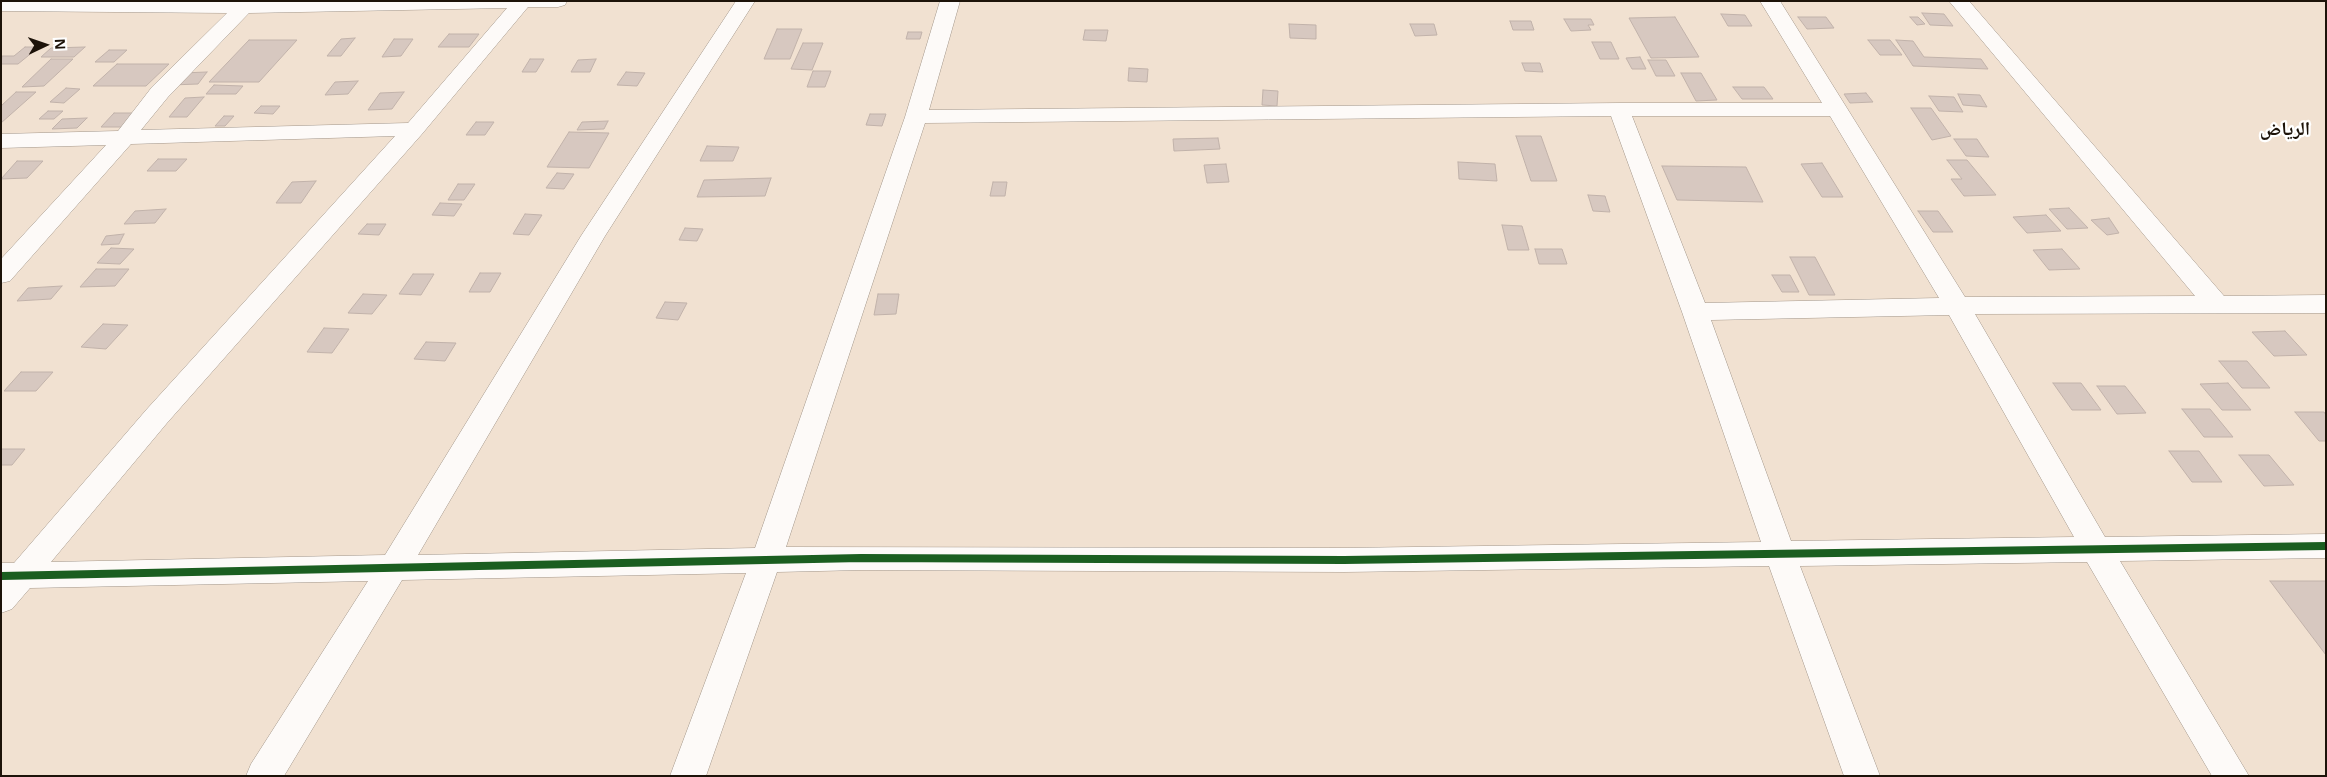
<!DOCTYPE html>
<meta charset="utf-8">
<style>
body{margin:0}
#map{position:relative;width:2327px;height:777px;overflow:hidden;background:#f1e1d1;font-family:"Open Sans",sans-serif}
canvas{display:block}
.frame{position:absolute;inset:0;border:2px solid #1d1309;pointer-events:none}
.north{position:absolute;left:20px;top:20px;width:50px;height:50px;-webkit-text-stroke:4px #fff;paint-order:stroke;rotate:87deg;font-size:14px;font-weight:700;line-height:20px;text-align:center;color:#1d1309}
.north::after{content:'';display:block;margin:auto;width:18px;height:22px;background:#1d1309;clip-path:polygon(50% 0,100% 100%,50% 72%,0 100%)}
</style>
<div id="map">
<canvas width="2327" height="777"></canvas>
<div class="frame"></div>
<div class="north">N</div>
</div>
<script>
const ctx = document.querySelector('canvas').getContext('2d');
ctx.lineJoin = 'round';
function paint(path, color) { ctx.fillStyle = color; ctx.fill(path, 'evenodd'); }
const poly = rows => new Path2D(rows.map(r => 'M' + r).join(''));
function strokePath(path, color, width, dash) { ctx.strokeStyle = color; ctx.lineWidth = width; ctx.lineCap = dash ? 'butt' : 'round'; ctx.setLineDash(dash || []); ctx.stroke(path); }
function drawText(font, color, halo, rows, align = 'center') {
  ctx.font = font + ' "Open Sans","Noto Naskh Arabic",sans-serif'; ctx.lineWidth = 4.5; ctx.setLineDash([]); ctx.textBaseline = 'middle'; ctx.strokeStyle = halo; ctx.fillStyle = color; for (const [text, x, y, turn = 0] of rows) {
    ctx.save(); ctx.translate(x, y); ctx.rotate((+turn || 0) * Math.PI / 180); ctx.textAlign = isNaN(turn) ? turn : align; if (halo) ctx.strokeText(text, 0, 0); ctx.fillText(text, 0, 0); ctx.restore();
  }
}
const building = poly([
 [1922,13,1944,14,1953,26,1930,25,1922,13],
 [1721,14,1745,15,1752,26,1728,26,1721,14],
 [1675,17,1699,57,1651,58,1629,18,1675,17],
 [1798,17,1826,17,1834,28,1807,29,1798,17],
 [1910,17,1918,17,1925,24,1917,25,1910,17],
 [1564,19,1591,19,1594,25,1588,25,1591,30,1571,31,1564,19],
 [1510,21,1531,21,1534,30,1513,30,1510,21],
 [1289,24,1316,25,1316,39,1290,38,1289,24],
 [1410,24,1434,24,1437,35,1415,36,1410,24],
 [777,29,802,29,790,59,764,59,777,29],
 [1085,30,1108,30,1106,41,1083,40,1085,30],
 [908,32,922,32,920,39,906,39,908,32],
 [449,34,479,34,469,47,438,47,449,34],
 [355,38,341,56,327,56,341,39,355,38],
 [394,39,413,39,401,56,382,57,394,39],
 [249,40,297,40,259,82,209,82,249,40],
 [1868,40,1890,40,1902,55,1880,55,1868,40],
 [1896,40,1913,41,1924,57,1981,59,1988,69,1913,66,1896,40],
 [1592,42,1611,42,1619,59,1600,59,1592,42],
 [803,43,823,43,812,70,791,69,803,43],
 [25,47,39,47,18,64,1,64,2,56,14,56,25,47],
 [85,47,74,57,41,57,51,48,85,47],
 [109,50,127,50,114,62,95,62,109,50],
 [1640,57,1646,69,1632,69,1626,58,1640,57],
 [51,59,73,59,44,86,22,87,51,59],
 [530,59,544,59,536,72,522,72,530,59],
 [596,59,590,72,571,72,578,60,596,59],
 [1648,60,1666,60,1675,76,1656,76,1648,60],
 [1522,63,1540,63,1543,72,1525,71,1522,63],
 [117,64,169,64,146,86,93,86,117,64],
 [1129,68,1148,69,1147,82,1128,81,1129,68],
 [813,71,831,71,825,87,807,87,813,71],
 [207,72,198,84,171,85,182,73,207,72],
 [626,72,645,73,637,86,617,85,626,72],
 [1681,73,1701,73,1717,100,1696,101,1681,73],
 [358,81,348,94,325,95,335,82,358,81],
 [214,85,243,86,236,94,206,94,214,85],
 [1733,87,1764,87,1773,99,1742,99,1733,87],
 [66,88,80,89,64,103,50,102,66,88],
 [1263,90,1278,91,1277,106,1262,105,1263,90],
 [16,92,36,92,1,123,1,106,16,92],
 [404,92,392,109,368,110,380,93,404,92],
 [1866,93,1873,102,1850,103,1844,94,1866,93],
 [1958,94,1980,95,1987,107,1963,105,1958,94],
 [1929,96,1954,97,1963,112,1939,111,1929,96],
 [204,97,187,117,169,117,185,98,204,97],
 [261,106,280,106,273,114,254,113,261,106],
 [1911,108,1931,108,1951,136,1932,140,1911,108],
 [48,111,63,111,54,119,39,119,48,111],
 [114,113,136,113,122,127,101,127,114,113],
 [870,114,886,114,882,126,866,125,870,114],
 [224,116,234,116,225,126,215,126,224,116],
 [87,118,77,128,52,129,62,119,87,118],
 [608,121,604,129,577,130,582,122,608,121],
 [476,122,494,122,485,135,466,135,476,122],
 [569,132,609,133,589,168,547,167,569,132],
 [1516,136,1541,136,1557,181,1531,181,1516,136],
 [1218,138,1220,149,1174,151,1173,139,1218,138],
 [1954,139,1977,139,1989,157,1966,156,1954,139],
 [707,146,739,147,733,161,700,161,707,146],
 [158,159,187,159,176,171,147,171,158,159],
 [1947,160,1967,160,1996,195,1964,196,1951,179,1962,179,1947,160],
 [17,161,43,161,27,178,1,179,17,161],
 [1458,162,1495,164,1497,181,1459,179,1458,162],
 [1822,163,1843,197,1822,197,1801,164,1822,163],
 [1226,164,1229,182,1207,183,1204,165,1226,164],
 [1662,166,1746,167,1763,202,1677,200,1662,166],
 [557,173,574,174,564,189,546,188,557,173],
 [771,178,765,196,697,197,704,180,771,178],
 [316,181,301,203,276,203,292,182,316,181],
 [993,182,1007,182,1005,196,990,196,993,182],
 [458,184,475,184,464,200,448,200,458,184],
 [1588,195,1605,196,1610,212,1593,211,1588,195],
 [440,203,462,204,454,216,432,215,440,203],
 [2069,208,2088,228,2067,229,2049,209,2069,208],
 [166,209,155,223,124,224,135,211,166,209],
 [1918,211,1938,211,1953,232,1933,232,1918,211],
 [525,214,542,215,529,235,513,234,525,214],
 [2046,215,2061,231,2027,233,2013,217,2046,215],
 [2109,218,2119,233,2107,235,2091,220,2109,218],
 [367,224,386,224,379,235,358,234,367,224],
 [1502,225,1522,226,1529,250,1508,250,1502,225],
 [685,228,703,229,697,241,679,240,685,228],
 [124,234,119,244,101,245,106,236,124,234],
 [111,248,134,249,120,264,97,263,111,248],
 [1535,249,1562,249,1567,264,1539,264,1535,249],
 [2062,249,2080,269,2049,270,2033,250,2062,249],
 [1790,257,1815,257,1835,295,1809,295,1790,257],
 [96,269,129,269,115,286,80,287,96,269],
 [480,273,501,273,490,292,469,292,480,273],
 [413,274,434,274,421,295,399,294,413,274],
 [1772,275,1790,275,1799,292,1782,292,1772,275],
 [62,286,51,299,17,301,28,288,62,286],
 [363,294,387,295,372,314,348,313,363,294],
 [878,294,899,294,896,314,874,315,878,294],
 [665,302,687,303,678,320,656,318,665,302],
 [103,324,128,325,106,349,81,347,103,324],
 [324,328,349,329,332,353,307,352,324,328],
 [2285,331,2307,355,2274,356,2252,332,2285,331],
 [426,342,456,343,445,361,414,359,426,342],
 [2219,361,2247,361,2270,388,2242,388,2219,361],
 [21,372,53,372,36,391,4,391,21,372],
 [2053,383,2081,383,2101,410,2072,410,2053,383],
 [2228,383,2251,410,2222,410,2200,384,2228,383],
 [2097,386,2125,386,2146,413,2117,414,2097,386],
 [2182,409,2210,409,2233,437,2204,437,2182,409],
 [2295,412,2324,412,2326,415,2326,441,2319,441,2295,412],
 [1,449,25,449,12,465,1,465,1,449],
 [2169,451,2199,451,2222,482,2192,482,2169,451],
 [2239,455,2269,455,2294,485,2264,486,2239,455],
 [2270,581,2326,581,2326,655,2270,581]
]);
const street = poly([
 [1,1,567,1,565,5,558,7,528,7,422,134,167,423,51,562,385,555,581,236,736,1,755,1,605,236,418,555,755,548,905,117,940,1,960,1,929,110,1619,103,1822,103,1760,1,1780,1,1965,297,2195,296,1949,1,1969,1,2224,296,2326,295,2326,313,1975,314,2105,537,2326,534,2326,558,2120,561,2249,776,2212,776,2087,562,1800,566,1880,776,1844,776,1769,566,1344,572,861,570,777,572,706,776,670,776,746,573,402,580,284,776,246,776,251,764,368,581,30,588,12,609,1,613,1,563,14,563,147,409,395,136,131,144,10,281,1,283,1,259,106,145,1,148,1,134,118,131,152,87,227,13,1,11,1,1],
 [507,8,408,123,141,130,168,97,249,13,507,8],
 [1611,116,1682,312,1761,542,1344,548,786,547,925,123,1611,116],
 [1632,116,1830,116,1939,298,1705,303,1632,116],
 [1949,315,2074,537,1791,541,1711,320,1949,315]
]);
const cycleway = poly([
 [1,576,861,558,1344,560,2326,546]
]);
const districtNames = [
 ["الرياض",2285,130]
];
paint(building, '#d7c8c0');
strokePath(building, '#c1b2aa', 1);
strokePath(street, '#a2968a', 1);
paint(street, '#fdfaf8');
strokePath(cycleway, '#1b5e20', 8);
drawText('bold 19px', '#1d1309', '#fff', districtNames);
</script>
